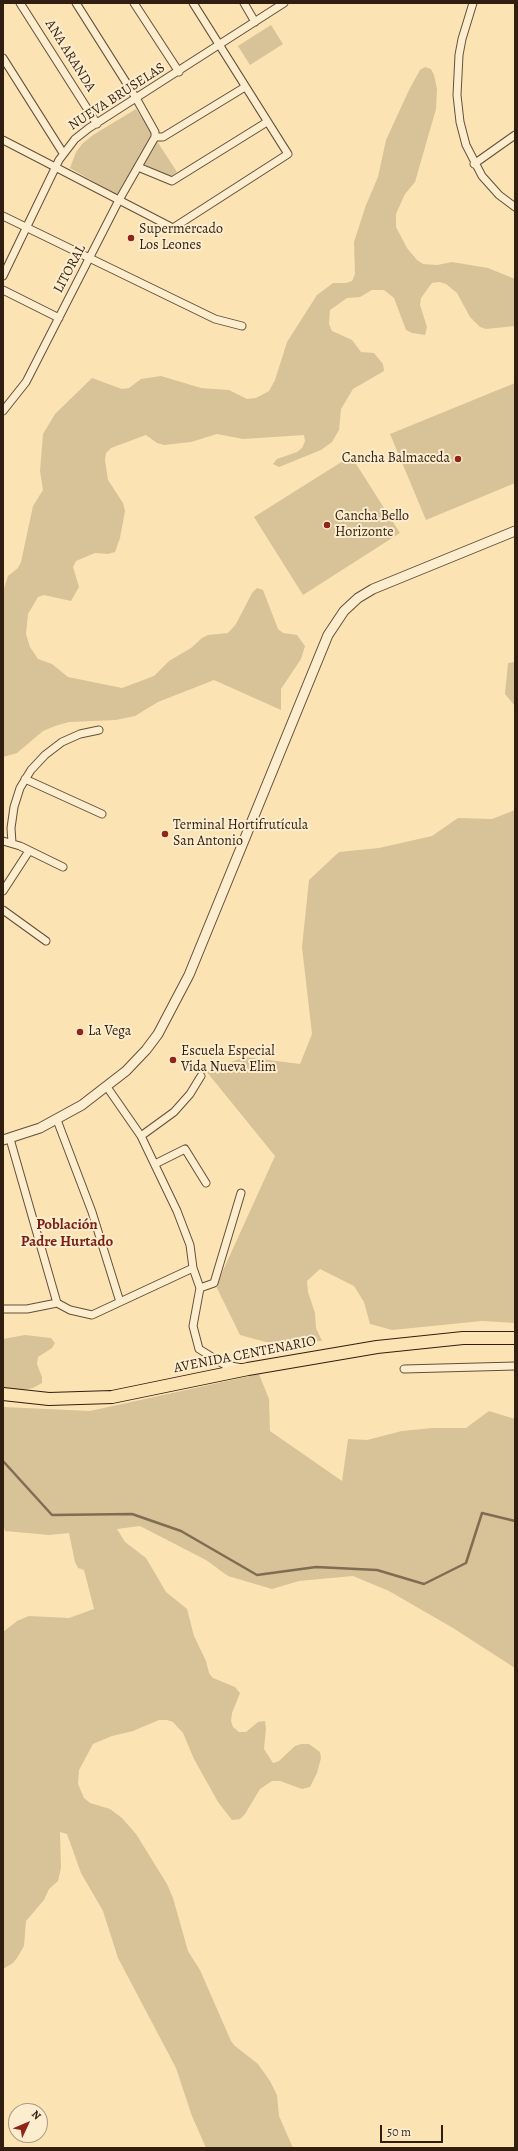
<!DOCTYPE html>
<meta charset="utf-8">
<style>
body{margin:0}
#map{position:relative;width:518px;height:2151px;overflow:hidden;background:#fbe3b4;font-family:Alegreya,serif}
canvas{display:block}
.frame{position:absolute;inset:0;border:4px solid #301e11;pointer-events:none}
.north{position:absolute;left:8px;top:2103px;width:40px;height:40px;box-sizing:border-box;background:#fcedce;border:1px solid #aa9a82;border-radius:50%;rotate:46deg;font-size:11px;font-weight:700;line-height:16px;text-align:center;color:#301e11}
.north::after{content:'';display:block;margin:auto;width:14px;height:18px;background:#8f2418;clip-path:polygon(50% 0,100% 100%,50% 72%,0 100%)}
.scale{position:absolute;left:380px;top:2125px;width:63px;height:18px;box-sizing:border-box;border:2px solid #301e11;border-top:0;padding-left:5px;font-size:12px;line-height:14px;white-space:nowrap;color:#301e11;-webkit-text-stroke:3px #fcedce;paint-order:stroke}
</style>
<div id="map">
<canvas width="518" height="2151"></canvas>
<div class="frame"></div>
<div class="north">N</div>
<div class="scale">50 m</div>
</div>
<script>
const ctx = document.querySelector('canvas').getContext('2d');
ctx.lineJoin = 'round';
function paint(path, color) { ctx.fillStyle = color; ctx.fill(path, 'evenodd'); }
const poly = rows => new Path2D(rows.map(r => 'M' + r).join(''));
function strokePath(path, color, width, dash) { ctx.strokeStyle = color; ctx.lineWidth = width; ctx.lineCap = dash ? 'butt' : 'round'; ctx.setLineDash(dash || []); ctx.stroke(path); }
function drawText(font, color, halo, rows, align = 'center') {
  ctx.font = font + ' Alegreya,serif'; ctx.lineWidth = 4; ctx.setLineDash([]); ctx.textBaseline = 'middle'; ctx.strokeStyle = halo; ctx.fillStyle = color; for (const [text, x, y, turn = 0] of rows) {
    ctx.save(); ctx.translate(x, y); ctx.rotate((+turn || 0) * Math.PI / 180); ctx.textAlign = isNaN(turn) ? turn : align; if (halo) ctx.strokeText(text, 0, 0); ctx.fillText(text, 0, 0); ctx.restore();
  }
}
const green = poly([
 [271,25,283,44,250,65,238,46],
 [425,67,431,69,434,75,437,89,436,109,415,182,405,194,396,214,396,227,407,248,417,260,423,264,437,265,452,262,488,268,515,279,515,326,486,329,480,327,470,317,457,293,446,284,439,282,432,283,421,298,420,305,427,327,425,335,412,333,406,330,394,298,384,290,372,290,360,297,347,298,330,310,329,324,332,331,352,340,361,352,374,353,383,364,384,371,353,389,341,409,339,430,332,442,321,450,279,467,273,464,277,459,297,452,302,448,305,441,304,435,243,439,217,434,191,442,164,445,157,443,146,435,111,448,106,453,105,460,108,480,123,503,125,511,120,538,115,552,108,554,95,553,76,561,73,567,79,587,71,601,44,595,38,597,28,614,26,634,30,647,38,659,52,664,68,677,122,688,154,676,169,661,191,648,202,638,208,635,228,633,236,624,252,593,257,588,263,590,278,629,283,633,297,635,305,646,301,659,281,689,281,710,214,680,158,702,135,716,116,720,69,722,55,726,43,731,17,753,3,757,4,588,8,576,18,568,21,562,33,506,43,490,40,471,43,434,55,414,92,378,122,389,129,388,141,379,161,376,201,388,229,390,247,399,256,398,269,391,275,380,287,342,317,295,333,283,346,283,352,281,355,274,354,242,366,205,378,177,386,140,409,90,420,70],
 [136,109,177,172,170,177,137,161,117,195,70,168,76,152,82,144,93,135],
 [515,383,515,483,426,520,390,434],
 [351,456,400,533,303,595,254,517],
 [515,662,515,706,505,694,508,663],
 [515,810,515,1323,482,1321,392,1330,370,1324,364,1302,354,1286,320,1269,307,1281,308,1292,315,1313,316,1328,322,1341,266,1342,240,1335,216,1286,275,1156,206,1071,245,1057,300,1064,312,1034,302,947,309,880,339,852,379,848,432,836,458,818,492,819],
 [25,1335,51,1338,55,1343,52,1348,38,1357,37,1364,42,1377,42,1383,33,1388,23,1390,3,1389,3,1339],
 [259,1374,269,1399,270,1431,342,1481,348,1439,367,1440,402,1431,433,1428,466,1428,489,1411,515,1419,515,1668,453,1628,389,1591,353,1576,299,1581,272,1589,228,1576,206,1560,140,1526,117,1529,125,1542,146,1558,166,1592,187,1609,194,1636,206,1661,209,1673,213,1678,235,1687,240,1693,232,1713,231,1721,233,1727,239,1732,246,1732,258,1722,265,1721,266,1728,264,1749,273,1763,279,1761,295,1746,301,1744,309,1744,320,1752,321,1758,317,1773,310,1787,302,1789,280,1781,272,1781,260,1789,245,1814,240,1819,232,1820,218,1802,194,1759,183,1733,173,1722,167,1720,159,1720,133,1731,112,1736,93,1744,79,1770,78,1784,84,1798,90,1803,110,1809,122,1818,136,1834,167,1884,173,1898,188,1951,200,1970,231,2041,235,2046,258,2064,270,2081,277,2095,279,2116,293,2148,206,2148,192,2116,176,2068,118,1958,103,1911,81,1873,67,1834,60,1832,61,1868,58,1881,49,1889,44,1900,26,1921,24,1946,17,1958,13,1963,3,1969,3,1632,17,1621,29,1616,69,1618,94,1609,84,1570,78,1568,75,1562,69,1533,49,1535,5,1531,3,1523,3,1407,90,1411]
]);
const stream = poly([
 [3,1461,52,1515,132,1514,181,1531,257,1575,316,1567,377,1570,424,1584,466,1563,482,1513,515,1521]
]);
const minor = poly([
 [20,3,97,124],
 [134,3,179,72],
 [244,3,255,22],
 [473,3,462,39,459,55,457,95,460,122,466,145,482,176,499,195,515,207],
 [3,58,63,153],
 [155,137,163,137,245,87],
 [3,140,173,228,288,154,193,3],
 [474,164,515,135],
 [138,167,172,181,267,122],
 [3,216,215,319,242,326],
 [3,276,59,160,75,139,89,128,284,3],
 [3,290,59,318],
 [3,411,26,382,119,200,155,137,155,132,136,98,76,3],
 [25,779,102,814],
 [3,841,20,846,63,867],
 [12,843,11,828,14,807,20,788,31,770,45,755,62,742,80,734,99,730],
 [3,891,29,851],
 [3,910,46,941],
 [107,1087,141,1136,177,1211,190,1245,193,1268,200,1288,193,1326,199,1349,225,1365,242,1368],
 [57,1120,92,1212,120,1302],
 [141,1136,174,1112,190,1094,201,1076],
 [10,1139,57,1303],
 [155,1164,185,1149,206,1183],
 [200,1288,214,1283,241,1193],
 [3,1309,27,1309,57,1303,70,1310,92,1315,193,1268],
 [404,1369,515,1366]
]);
const tertiary = poly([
 [3,1140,40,1128,82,1105,126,1071,146,1050,158,1034,189,975,328,635,344,611,358,598,373,589,515,531]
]);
const primary = poly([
 [3,1394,49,1399,112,1397,248,1369,377,1347,463,1338,515,1338]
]);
const markers = [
 [131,238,4,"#8f2418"],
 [458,459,4,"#8f2418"],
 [327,525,4,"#8f2418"],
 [165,834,4,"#8f2418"],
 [80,1032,4,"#8f2418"],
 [173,1060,4,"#8f2418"]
];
const streetNames = [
 ["ANA ARANDA",70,56,58],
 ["NUEVA BRUSELAS",117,97,-33],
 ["LITORAL",70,269,-62],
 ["AVENIDA CENTENARIO",245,1355,-11]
];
const poiNames = [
 ["Supermercado",139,230],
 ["Los Leones",139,246],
 ["Cancha Balmaceda",450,459,"right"],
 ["Cancha Bello",335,517],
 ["Horizonte",335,533],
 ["Terminal Hortifrutícula",173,826],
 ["San Antonio",173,842],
 ["La Vega",88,1032],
 ["Escuela Especial",181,1052],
 ["Vida Nueva Elim",181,1068]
];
const neighbourhoodNames = [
 ["Población",67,1225],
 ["Padre Hurtado",67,1242]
];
paint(green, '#d8c298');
strokePath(stream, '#806c52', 2.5);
strokePath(minor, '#634f3a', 9);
strokePath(tertiary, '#634f3a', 11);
strokePath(primary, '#301e11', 14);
strokePath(minor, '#fcedce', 7);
strokePath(tertiary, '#fcedce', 9);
strokePath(primary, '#fbe3b4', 12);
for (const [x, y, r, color] of markers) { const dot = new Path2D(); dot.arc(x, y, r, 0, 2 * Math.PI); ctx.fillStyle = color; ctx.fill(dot); strokePath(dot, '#fcedce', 1.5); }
drawText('14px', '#301e11', '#fcedce', streetNames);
drawText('14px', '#301e11', '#fcedce', poiNames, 'left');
drawText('bold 15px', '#7a1f14', '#fcedce', neighbourhoodNames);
</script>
